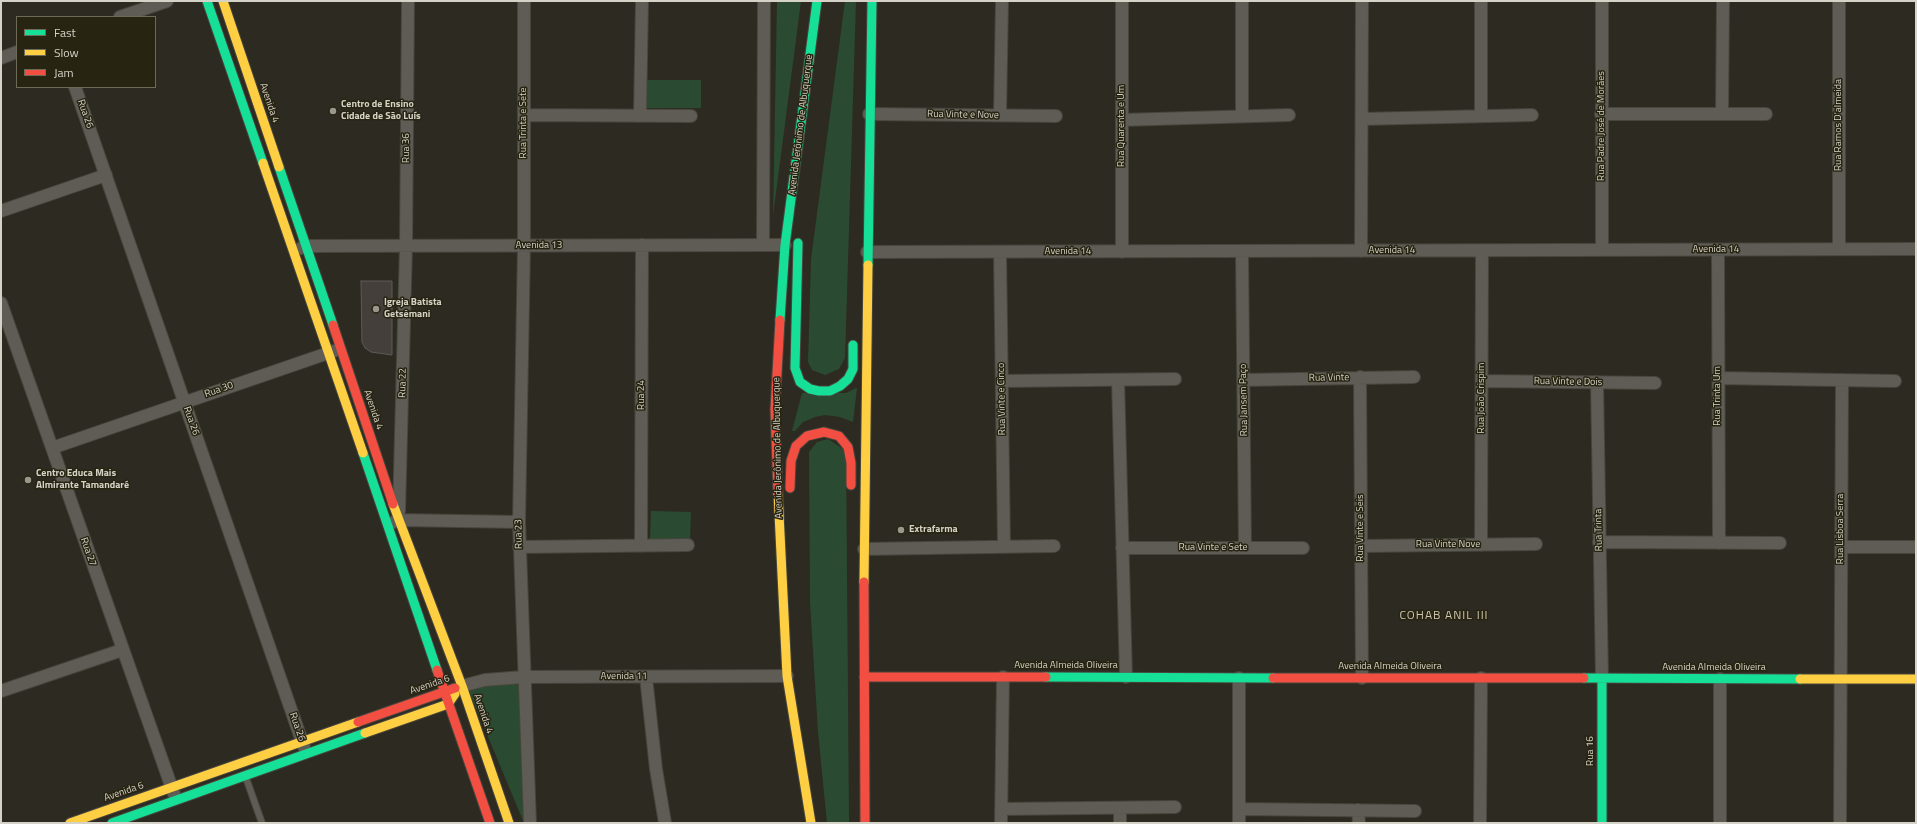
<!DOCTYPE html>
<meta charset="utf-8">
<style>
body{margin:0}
#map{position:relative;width:1917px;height:824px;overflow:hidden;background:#2d2a21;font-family:"Titillium Web",sans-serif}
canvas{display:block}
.frame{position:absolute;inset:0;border:2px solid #d5d2c7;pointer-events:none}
.legend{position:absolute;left:16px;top:16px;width:140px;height:72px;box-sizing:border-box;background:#282412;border:1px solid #6d6a5a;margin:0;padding:5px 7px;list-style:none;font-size:12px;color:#d5d2c7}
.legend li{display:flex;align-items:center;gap:8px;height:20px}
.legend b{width:20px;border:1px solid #6d6a5a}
</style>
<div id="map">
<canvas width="1917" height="824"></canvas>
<div class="frame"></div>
<ul class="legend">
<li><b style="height:5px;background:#16e098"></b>Fast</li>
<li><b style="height:5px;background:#ffcf43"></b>Slow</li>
<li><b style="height:5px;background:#f24e42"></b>Jam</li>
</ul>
</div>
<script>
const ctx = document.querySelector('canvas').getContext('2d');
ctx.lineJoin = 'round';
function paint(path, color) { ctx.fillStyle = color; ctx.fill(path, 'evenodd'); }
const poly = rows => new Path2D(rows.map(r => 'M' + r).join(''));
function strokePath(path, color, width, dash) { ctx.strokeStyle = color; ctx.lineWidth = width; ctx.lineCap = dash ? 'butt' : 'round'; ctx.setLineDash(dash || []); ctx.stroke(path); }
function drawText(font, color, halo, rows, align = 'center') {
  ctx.font = font + ' "Titillium Web",sans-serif'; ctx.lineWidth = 3; ctx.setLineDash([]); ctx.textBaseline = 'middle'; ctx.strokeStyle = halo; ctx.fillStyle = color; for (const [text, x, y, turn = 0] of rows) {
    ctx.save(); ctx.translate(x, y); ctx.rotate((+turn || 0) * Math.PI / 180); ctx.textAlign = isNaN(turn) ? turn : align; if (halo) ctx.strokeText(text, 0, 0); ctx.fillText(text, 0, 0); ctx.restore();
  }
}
const green = poly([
 [777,1,801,1,773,216],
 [845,1,856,1,845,358,839,369,825,375,812,370,808,362,811,259],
 [646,80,701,80,701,108,646,108],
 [856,388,857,388,853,422,840,417,825,415,815,417,803,422,795,431,792,431,802,393,846,393],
 [828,439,846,451,849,823,827,823,818,732,810,602,809,452,817,442],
 [651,511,691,512,690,540,650,539],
 [520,681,532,823,524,823,469,691,493,684]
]);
const building = poly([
 [361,281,392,281,392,355,371,352,365,348,362,342,361,281]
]);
const lane = poly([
 [246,778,262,823]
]);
const street = poly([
 [524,1,524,246,519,522,530,823],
 [1481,1,1481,116],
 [1602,1,1602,250],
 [120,17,167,1],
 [1,58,17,52],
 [75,87,304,747],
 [869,114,1056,116],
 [1601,114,1766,114],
 [1722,114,1723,1],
 [524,115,691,116],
 [1000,115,1002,1],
 [640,116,642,1],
 [1242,116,1242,1],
 [1362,119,1532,115],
 [1122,120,1289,115],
 [1,211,106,175],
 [763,245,764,1],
 [301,248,306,246,785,245],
 [1839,249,1839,1],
 [1718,250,1719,543],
 [1242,251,1245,548],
 [1361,251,1362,1],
 [867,252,1916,249],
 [1000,252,1004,546],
 [1122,252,1122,1],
 [1,303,174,794],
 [1360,377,1362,678],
 [1718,378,1895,381],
 [1118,380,1126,677],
 [1243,380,1414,377],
 [1002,381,1175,379],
 [1482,381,1655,383],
 [1597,382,1602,679],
 [52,448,334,351],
 [399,511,406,246,408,1],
 [394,522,399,520,519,522],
 [1599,542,1780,543],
 [1481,545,1482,251],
 [641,546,642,245],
 [1361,546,1536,544],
 [519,547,688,545],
 [1841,547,1916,547],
 [1122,548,1303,548],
 [864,549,1054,546],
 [646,677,656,769,665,823],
 [1239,678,1239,823],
 [462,686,485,680,524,677,787,676],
 [1,691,122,650],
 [1001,809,1175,807],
 [1239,809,1415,811],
 [1358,810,1359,823],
 [1001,823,1003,677],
 [1120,823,1120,808],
 [1480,823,1481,678],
 [1720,823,1720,679],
 [1840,823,1842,380]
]);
const fast = poly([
 [207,1,263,163],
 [279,167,333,325],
 [798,243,795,368,800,382,810,389,819,391,830,391,840,386,848,379,853,369,853,345],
 [868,265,872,1],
 [780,320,785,245,817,1],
 [363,453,437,670],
 [1046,677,1273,678],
 [1584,678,1800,679],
 [1602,679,1602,823],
 [112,823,365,733]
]);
const slow = poly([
 [223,1,279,167],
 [263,163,363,453],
 [778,493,787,676,811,823],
 [393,504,462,686,509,823],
 [864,582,868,265],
 [1800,679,1916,679],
 [365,733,448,704,455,694],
 [70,823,358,722]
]);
const jam = poly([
 [333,325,393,504],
 [790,488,791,461,796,446,807,436,824,432,839,436,848,447,851,463,851,485],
 [778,493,775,409,780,320],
 [864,582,865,823],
 [437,670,490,823],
 [864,677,1046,677],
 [1273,678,1584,678],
 [358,722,455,688]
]);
const markers = [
 [333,111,4,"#9a978d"],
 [376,309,4,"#9a978d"],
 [28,480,4,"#9a978d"],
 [901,530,4,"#9a978d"]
];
const streetNames = [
 ["Avenida 4",269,103,71],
 ["Rua 26",85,114,71],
 ["Rua Vinte e Nove",963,115,1],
 ["Rua Trinta e Sete",524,123,-90],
 ["Avenida Jerônimo de Albuquerque",801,125,-83],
 ["Rua Ramos D'almeida",1839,125,-90],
 ["Rua Quarenta e Um",1122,126,-90],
 ["Rua Padre José de Morães",1602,126,-90],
 ["Rua 36",407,148,-90],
 ["Avenida 13",539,246],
 ["Avenida 14",1716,250],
 ["Avenida 14",1392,251],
 ["Avenida 14",1068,252],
 ["Rua Vinte",1329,378,-1],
 ["Rua Vinte e Dois",1568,382,1],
 ["Rua 22",403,383,-89],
 ["Rua 30",219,390,-19],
 ["Rua 24",642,395,-90],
 ["Rua Trinta Um",1718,396,-90],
 ["Rua João Crispim",1482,398,-90],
 ["Rua Vinte e Cinco",1002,399,-91],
 ["Rua Jansem Paço",1244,400,-91],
 ["Avenida 4",373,410,71],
 ["Rua 26",191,421,71],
 ["Avenida Jerônimo de Albuquerque",778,448,-91],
 ["Rua Vinte e Seis",1361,528,-90],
 ["Rua Lisboa Serra",1841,529,-90],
 ["Rua Trinta",1599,530,-91],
 ["Rua 23",519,534,-91],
 ["Rua Vinte Nove",1448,545],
 ["Rua Vinte e Sete",1213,548],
 ["Rua 27",88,552,71],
 ["Avenida Almeida Oliveira",1066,666],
 ["Avenida Almeida Oliveira",1390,667],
 ["Avenida Almeida Oliveira",1714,668],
 ["Avenida 11",624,677],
 ["Avenida 6",430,685,-19],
 ["Avenida 4",483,714,71],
 ["Rua 26",297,727,71],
 ["Rua 16",1591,751,-90],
 ["Avenida 6",124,792,-19]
];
const poiNames = [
 ["Centro de Ensino",341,105],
 ["Cidade de São Luís",341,117],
 ["Igreja Batista",384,303],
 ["Getsêmani",384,315],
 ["Centro Educa Mais",36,474],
 ["Almirante Tamandaré",36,486],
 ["Extrafarma",909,530]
];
const quarterNames = [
 ["COHAB ANIL III",1444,616]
];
paint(green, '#2a4b31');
paint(building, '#453f3c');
strokePath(building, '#5f5957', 1);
strokePath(lane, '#47453c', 8);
strokePath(street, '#47453c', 14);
strokePath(fast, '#47453c', 11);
strokePath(slow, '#47453c', 11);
strokePath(jam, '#47453c', 11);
strokePath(lane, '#5e5c55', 6);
strokePath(street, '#5e5c55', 12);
strokePath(fast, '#16e098', 9);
strokePath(slow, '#ffcf43', 9);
strokePath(jam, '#f24e42', 9);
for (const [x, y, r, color] of markers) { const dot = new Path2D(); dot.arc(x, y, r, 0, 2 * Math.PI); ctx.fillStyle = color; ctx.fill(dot); strokePath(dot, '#282412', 1.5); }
drawText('10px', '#d5d2c7', '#282412', streetNames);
drawText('bold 10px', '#d5d2c7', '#282412', poiNames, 'left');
ctx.letterSpacing = '1px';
drawText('12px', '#ccc7b0', '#282412', quarterNames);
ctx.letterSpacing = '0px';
</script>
